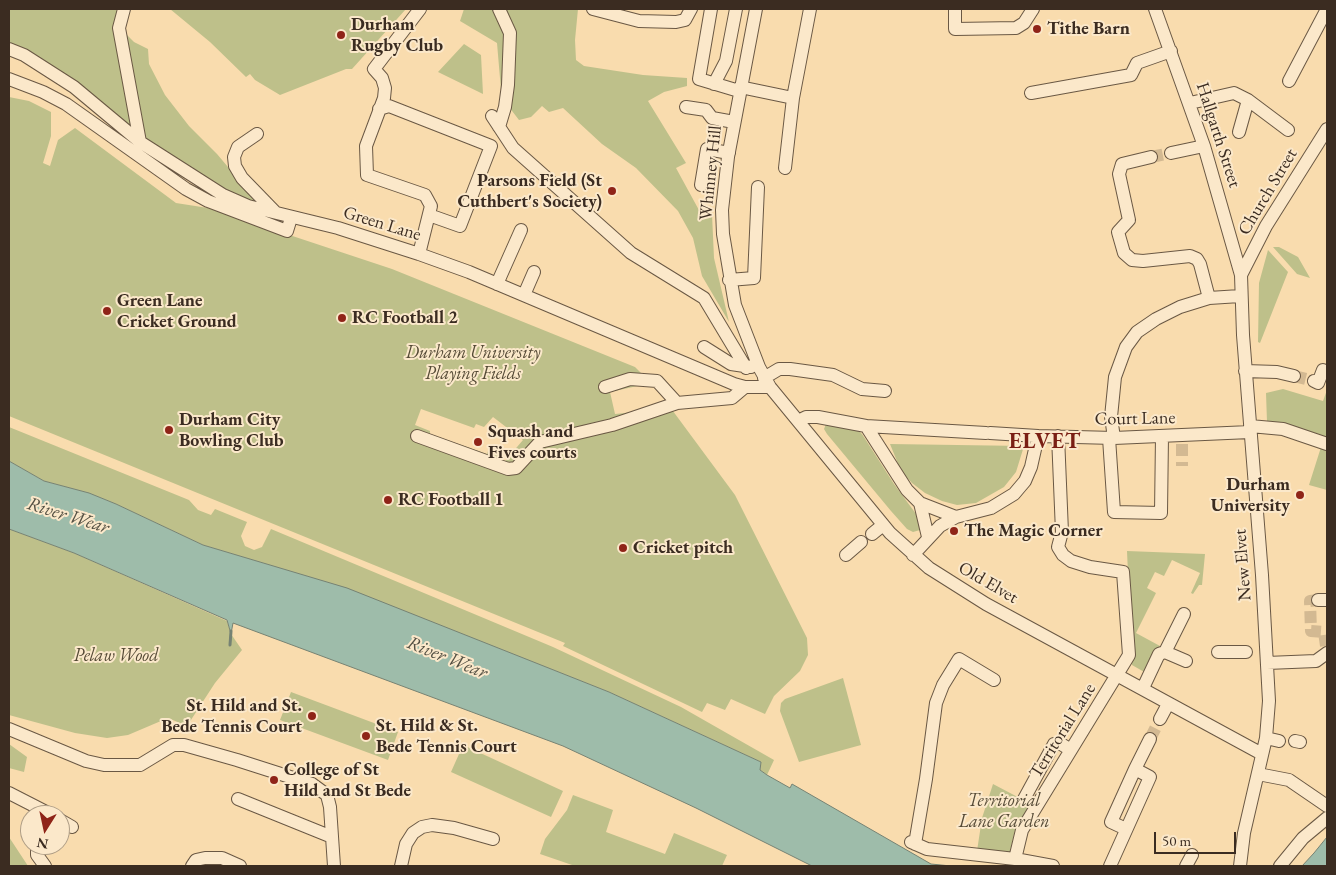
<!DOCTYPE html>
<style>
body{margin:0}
#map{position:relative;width:1336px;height:875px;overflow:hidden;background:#f9dcae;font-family:"EB Garamond",serif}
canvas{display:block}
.frame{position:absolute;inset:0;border:10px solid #3b2c21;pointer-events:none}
.north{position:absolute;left:20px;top:805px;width:50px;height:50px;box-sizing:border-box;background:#fbe8ca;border:1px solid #ae9d86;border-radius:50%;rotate:190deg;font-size:14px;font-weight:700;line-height:20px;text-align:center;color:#3b2c21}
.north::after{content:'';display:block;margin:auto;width:18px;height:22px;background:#8f2418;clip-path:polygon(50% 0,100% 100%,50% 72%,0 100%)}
.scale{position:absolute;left:1154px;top:832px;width:82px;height:22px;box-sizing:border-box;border:2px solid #3b2c21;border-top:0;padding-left:6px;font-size:15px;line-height:18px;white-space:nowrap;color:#3b2c21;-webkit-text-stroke:4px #fbe8ca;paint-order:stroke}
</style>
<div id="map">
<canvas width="1336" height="875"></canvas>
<div class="frame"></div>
<div class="north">N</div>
<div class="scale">50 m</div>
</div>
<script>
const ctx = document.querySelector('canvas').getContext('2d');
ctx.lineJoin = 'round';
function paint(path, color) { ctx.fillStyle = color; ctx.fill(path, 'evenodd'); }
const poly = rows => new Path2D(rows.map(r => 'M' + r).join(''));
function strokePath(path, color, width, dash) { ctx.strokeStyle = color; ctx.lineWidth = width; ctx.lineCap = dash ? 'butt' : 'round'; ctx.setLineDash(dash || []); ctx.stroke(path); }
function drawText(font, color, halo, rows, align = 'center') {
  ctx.font = font + ' "EB Garamond",serif'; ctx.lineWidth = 4; ctx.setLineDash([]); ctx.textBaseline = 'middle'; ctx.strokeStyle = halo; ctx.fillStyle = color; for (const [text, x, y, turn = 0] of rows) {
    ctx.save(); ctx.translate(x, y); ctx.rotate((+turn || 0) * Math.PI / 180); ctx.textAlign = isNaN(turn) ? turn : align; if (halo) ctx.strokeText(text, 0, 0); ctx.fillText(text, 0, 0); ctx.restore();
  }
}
const green = poly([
 [9,9,116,9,126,34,134,42,148,49,149,64,165,95,189,126,217,154,261,206,191,175,9,45],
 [170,9,406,9,352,69,346,69,280,95,255,80,250,74,246,77,210,42],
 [464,9,578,9,575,40,576,60,584,66,643,75,687,78,687,86,664,92,648,101,686,163,676,168,700,212,712,214,714,258,729,322,702,276,693,238,678,211,636,168,602,144,563,108,549,112,542,106,531,117,519,120,509,107,501,90,497,43,460,21],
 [464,44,481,55,483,94,438,72],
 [9,97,29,101,51,112,51,136,43,163,50,166,58,140,75,128,176,203,208,208,392,269,635,367,651,383,610,392,615,414,644,411,667,403,735,495,807,638,808,655,800,671,774,696,765,714,731,699,725,710,707,703,702,712,563,646,565,643,9,416],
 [421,409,474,428,476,424,484,427,493,417,523,440,505,461,493,452,488,451,487,454,430,434,430,431,415,425],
 [1273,247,1279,247,1298,257,1310,278,1297,274],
 [1268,250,1288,272,1260,343,1258,342,1259,283],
 [1283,389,1323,401,1327,390,1327,439,1267,422,1266,393],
 [826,424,859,431,862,434,894,484,919,518,920,530,913,532,907,529,891,511,827,434,824,429],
 [9,427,189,500,198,510,211,515,215,509,247,522,241,536,245,546,254,550,262,547,271,529,553,647,681,707,774,760,767,775,760,770,761,762,609,692,347,589,203,545,116,504,88,493,44,481,9,461],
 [890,444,1024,446,1016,472,1004,487,976,503,957,505,942,501,925,493,912,483,901,471],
 [1322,444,1327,446,1327,490,1309,485],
 [9,529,74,553,227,621,231,634,242,650,215,683,187,726,168,718,128,735,107,738,75,733,9,715],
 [1127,551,1205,554,1202,585,1199,585,1193,594,1191,593,1200,573,1172,560,1164,576,1155,572,1147,588,1156,593,1136,633,1160,646,1146,673,1132,665],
 [843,678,861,745,799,762,780,711,781,703,785,699],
 [291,692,398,732,388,760,280,720],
 [9,744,27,757,24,772,9,768],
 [463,745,563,791,551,817,451,772],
 [993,784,1031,804,1015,830,1010,851,1007,853,977,851,982,818],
 [573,795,613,810,606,832,665,854,674,833,727,855,722,866,575,866,540,854,545,839,567,810],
 [9,837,28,866,9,866]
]);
const water = poly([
 [9,461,44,481,89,493,116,504,203,545,347,588,609,692,761,762,760,770,767,775,790,788,792,784,931,864,951,866,812,866,696,808,563,746,233,623,231,634,227,620,74,553,9,529,9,461],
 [1327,837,1327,866,1302,866,1314,853,1327,837]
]);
const stream = poly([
 [230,645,231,631]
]);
const minorTunnel = poly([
 [1151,157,1171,153],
 [1294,376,1314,381],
 [1182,444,1182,466],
 [1318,600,1310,601,1311,631,1324,632,1326,646],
 [1150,739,1160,719]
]);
const minor = poly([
 [124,9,119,28,140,142],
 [593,9,639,21,676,22,685,20,691,9],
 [711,9,699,79,739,91],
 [756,9,728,157,722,210,723,234,735,305,759,367,770,387,890,533,929,568,986,604,1262,754],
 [955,9,955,29,1016,28,1024,23,1033,9],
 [1155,9,1204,146,1241,275,1243,335,1262,575,1269,701,1266,738,1244,833,1240,866],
 [9,49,24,55,74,87,140,142,223,195,248,206,338,228,419,254,469,272,734,384,745,387,770,387],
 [9,79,43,92,66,104,186,189,208,201,287,231,291,218],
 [1289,81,1327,9],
 [714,84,726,61,736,9],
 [740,87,793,98],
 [1031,93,1131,75,1137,63,1171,51],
 [1190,103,1234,93,1248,100,1288,130],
 [686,107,706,110,712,118,734,122],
 [379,109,389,106,491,146,460,226,429,215],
 [492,116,513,148,631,253,704,298,746,368],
 [499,127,505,107,508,85,510,33,499,9],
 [1239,132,1248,100],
 [257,134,238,147,234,157,235,166,242,178,275,212],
 [1171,153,1204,146],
 [1151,157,1122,164,1119,174,1129,220,1118,232,1124,253,1132,260,1143,261,1190,256,1197,259,1200,264,1209,298],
 [785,168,793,98,810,9],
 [701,185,707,149,729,153],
 [419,254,431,206,425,195,367,175,366,146,384,98,385,88,382,78,374,69,420,9],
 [1241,275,1266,226,1327,129],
 [729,280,754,278,758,187],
 [497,284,521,230],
 [524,295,534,272],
 [704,347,731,364,751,367],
 [1245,371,1277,372,1294,376],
 [764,378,779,369,790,369,833,375,862,389,885,391],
 [1314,381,1318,383,1323,370],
 [605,387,630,379,657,381,677,403],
 [798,421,806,417,818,417,866,426,907,490,920,503,956,517,991,508,1014,494,1025,481,1031,467,1038,436,1114,438,1250,432],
 [866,426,986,433],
 [1250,426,1283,429,1327,444],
 [990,433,1038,436],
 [417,436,508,469,516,468,540,442,612,425,677,403,732,398,745,387],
 [1109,438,1114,512,1161,513,1162,436],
 [1114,438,1111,417,1115,377,1126,347,1137,332,1156,319,1180,307,1209,298,1240,296],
 [920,503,928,537],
 [872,534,883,525],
 [846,555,861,542],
 [913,555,940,526,956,517],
 [1318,600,1327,600],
 [1165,652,1184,614],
 [1218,652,1246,652],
 [1267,663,1316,661,1327,653],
 [1143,688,1159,654,1165,652,1186,661],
 [1160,719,1168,704],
 [9,729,86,761,104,765,140,765,173,745,184,745,237,760,312,784,327,795,330,807,334,866],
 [1266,738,1279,741],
 [1295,741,1300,742],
 [1135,769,1150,739],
 [1258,774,1289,780,1327,806],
 [9,793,52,815],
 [238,799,332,837],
 [1024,799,1054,744,1061,744,1071,750],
 [60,820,72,827],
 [911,842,927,849,1015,859,1053,866],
 [915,844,926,779,936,703,943,685,959,659,994,680],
 [37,845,37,855,45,866],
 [1015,859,1022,830,1129,655,1123,572,1090,567,1071,561,1063,555,1058,547,1062,532,1058,436],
 [192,866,196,860,205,858,222,858,240,866],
 [401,866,406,844,413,833,422,827,432,825,454,828,493,839],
 [1110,866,1150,777,1135,769,1111,822,1126,829],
 [1186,866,1192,855],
 [1280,866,1303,838,1327,818]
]);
const markers = [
 [1037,29,5,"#8f2418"],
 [341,35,5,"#8f2418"],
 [612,191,5,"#8f2418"],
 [107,311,5,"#8f2418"],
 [342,318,5,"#8f2418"],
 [169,430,5,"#8f2418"],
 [478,442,5,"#8f2418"],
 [1300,495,5,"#8f2418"],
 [388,500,5,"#8f2418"],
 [954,531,5,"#8f2418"],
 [623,548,5,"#8f2418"],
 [312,716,5,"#8f2418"],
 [366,736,5,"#8f2418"],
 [274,780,5,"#8f2418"]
];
const poiNames = [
 ["Durham",351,25],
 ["Rugby Club",351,46],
 ["Tithe Barn",1047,29],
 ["Parsons Field (St",602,181,"right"],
 ["Cuthbert's Society)",602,202,"right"],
 ["Green Lane",117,301],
 ["Cricket Ground",117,322],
 ["RC Football 2",352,318],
 ["Durham City",179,420],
 ["Bowling Club",179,441],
 ["Squash and",488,432],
 ["Fives courts",488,453],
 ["Durham",1290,485,"right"],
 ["University",1290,506,"right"],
 ["RC Football 1",398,500],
 ["The Magic Corner",964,531],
 ["Cricket pitch",633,548],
 ["St. Hild and St.",302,706,"right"],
 ["Bede Tennis Court",302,727,"right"],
 ["St. Hild & St.",376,726],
 ["Bede Tennis Court",376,747],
 ["College of St",284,770],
 ["Hild and St Bede",284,791]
];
const streetNames = [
 ["Hallgarth Street",1218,135,72],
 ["Whinney Hill",711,173,-84],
 ["Church Street",1268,192,-59],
 ["Green Lane",382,224,17],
 ["Court Lane",1135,419,-1],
 ["New Elvet",1243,565,-94],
 ["Old Elvet",988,583,30],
 ["Territorial Lane",1063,731,-58]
];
const parkNames = [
 ["Durham University",473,353],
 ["Playing Fields",473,374],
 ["Pelaw Wood",116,656],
 ["Territorial",1004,801],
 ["Lane Garden",1004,822]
];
const waterNames = [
 ["River Wear",68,516,17],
 ["River Wear",447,658,22]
];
const districtNames = [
 ["ELVET",1045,442]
];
paint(green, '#bec08a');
paint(water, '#9ebcaa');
strokePath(water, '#768273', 1);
strokePath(stream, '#768273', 3);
strokePath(minorTunnel, '#d3b992', 12, [12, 6]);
strokePath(minor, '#6a5844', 14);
strokePath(minor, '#fbe8ca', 12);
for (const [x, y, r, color] of markers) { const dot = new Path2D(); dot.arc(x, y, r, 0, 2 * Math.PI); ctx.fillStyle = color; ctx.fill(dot); strokePath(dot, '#fbe8ca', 2); }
drawText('bold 18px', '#3b2c21', '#fbe8ca', poiNames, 'left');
drawText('18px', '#3b2c21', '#fbe8ca', streetNames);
drawText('italic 18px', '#554a36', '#fbe8ca', parkNames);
drawText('italic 19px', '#545043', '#fbe8ca', waterNames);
ctx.letterSpacing = '1px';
drawText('bold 22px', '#7a1f14', '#fbe8ca', districtNames);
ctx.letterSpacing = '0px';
</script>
